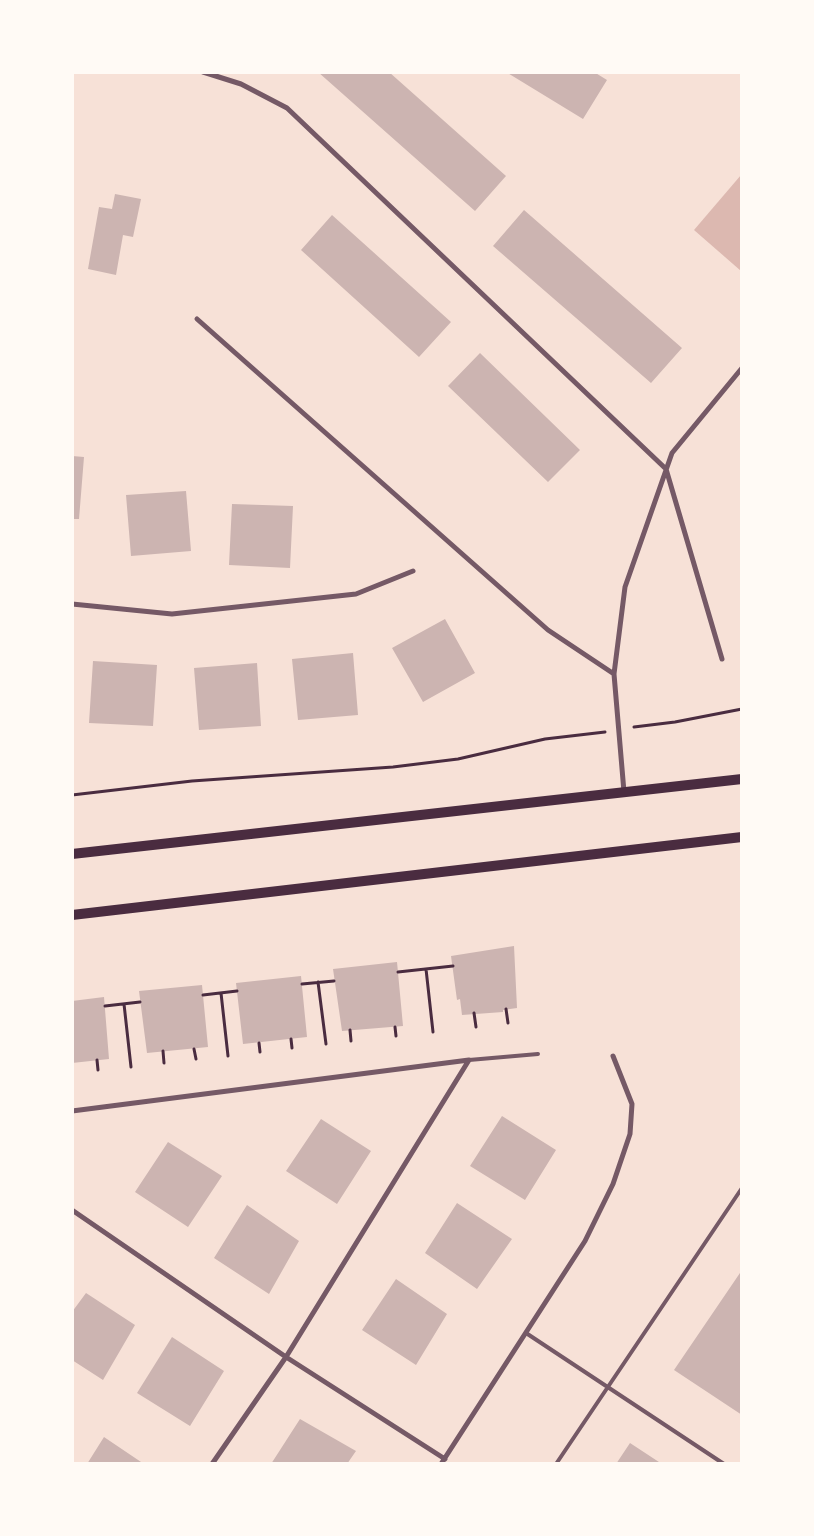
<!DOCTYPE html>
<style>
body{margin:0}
#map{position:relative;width:814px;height:1536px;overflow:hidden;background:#f7e1d7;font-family:"Archivo Narrow",sans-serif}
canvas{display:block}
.frame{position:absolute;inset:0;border:74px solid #fffaf5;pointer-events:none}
</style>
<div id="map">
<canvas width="814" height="1536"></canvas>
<div class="frame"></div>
</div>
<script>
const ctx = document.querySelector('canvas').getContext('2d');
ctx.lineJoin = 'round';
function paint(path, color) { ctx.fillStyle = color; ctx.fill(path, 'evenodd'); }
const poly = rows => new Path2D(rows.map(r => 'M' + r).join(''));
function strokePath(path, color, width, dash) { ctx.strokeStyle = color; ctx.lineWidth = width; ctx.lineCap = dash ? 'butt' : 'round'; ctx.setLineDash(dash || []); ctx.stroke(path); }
const water = poly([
 [741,175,741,271,694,230]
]);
const building = poly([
 [318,72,389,72,506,176,475,211],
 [506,72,594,72,607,80,583,119],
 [115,194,141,199,133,237,123,235,116,275,88,269,99,207,112,209],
 [524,210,682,348,651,383,493,246],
 [332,215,451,322,419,357,301,250],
 [480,353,580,450,548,482,448,386],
 [72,456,84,457,79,519,72,519],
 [186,491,191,551,131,556,126,495],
 [232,504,293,506,290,568,229,565],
 [445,619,475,673,423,702,392,648],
 [353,653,358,715,298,720,292,659],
 [93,661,157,665,153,726,89,723],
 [257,663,261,726,199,730,194,668],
 [514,946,517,1008,503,1010,503,1012,462,1015,460,999,457,1000,451,956],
 [397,962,403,1026,342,1031,333,969],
 [301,976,307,1037,243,1044,236,983],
 [202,985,208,1047,147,1053,139,991],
 [104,997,109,1059,72,1063,72,1001],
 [502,1116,556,1150,525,1200,470,1166],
 [321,1119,371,1151,337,1204,286,1171],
 [168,1142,222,1176,188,1227,135,1192],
 [457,1203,512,1239,477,1289,425,1253],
 [247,1205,299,1241,269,1294,214,1258],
 [742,1270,742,1415,674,1370],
 [396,1279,447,1314,416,1365,362,1330],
 [86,1293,135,1325,103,1380,72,1360,72,1312],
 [172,1337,224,1371,190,1426,137,1393],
 [300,1419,356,1451,347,1464,271,1464],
 [104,1437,144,1464,87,1464],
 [630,1443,662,1464,616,1464]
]);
const path = poly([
 [634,727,675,722,742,709],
 [72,795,192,781,393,767,458,759,545,739,605,732],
 [426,969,433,1032],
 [398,972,453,966],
 [318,982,326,1044],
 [302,984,334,981],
 [221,993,228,1056],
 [203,995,237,991],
 [124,1004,131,1067],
 [105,1006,140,1002],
 [506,1009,508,1023],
 [474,1013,476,1027],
 [395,1027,396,1036],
 [350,1030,351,1041],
 [291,1039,292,1048],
 [259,1043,260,1052],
 [194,1049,196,1059],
 [163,1051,164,1063],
 [97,1060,98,1070]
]);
const service = poly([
 [469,1060,538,1054],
 [526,1333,724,1464],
 [556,1464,742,1188]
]);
const minor = poly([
 [203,72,241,84,287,108,666,469,722,659],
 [197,319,548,630,614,674],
 [72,604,172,614,356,594,413,571],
 [624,792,614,674,625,587,672,453,742,368],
 [72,1111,469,1060,286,1357,212,1464],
 [72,1210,286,1357,445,1459],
 [441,1464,585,1241,613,1184,630,1134,632,1104,613,1056]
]);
const secondary = poly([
 [72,854,742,779],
 [72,915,742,837]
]);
paint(water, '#dcb8b0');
paint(building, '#ccb4b1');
strokePath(path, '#4a2c40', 3);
strokePath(service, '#755966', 4);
strokePath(minor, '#755966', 5);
strokePath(secondary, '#4a2c40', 10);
</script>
